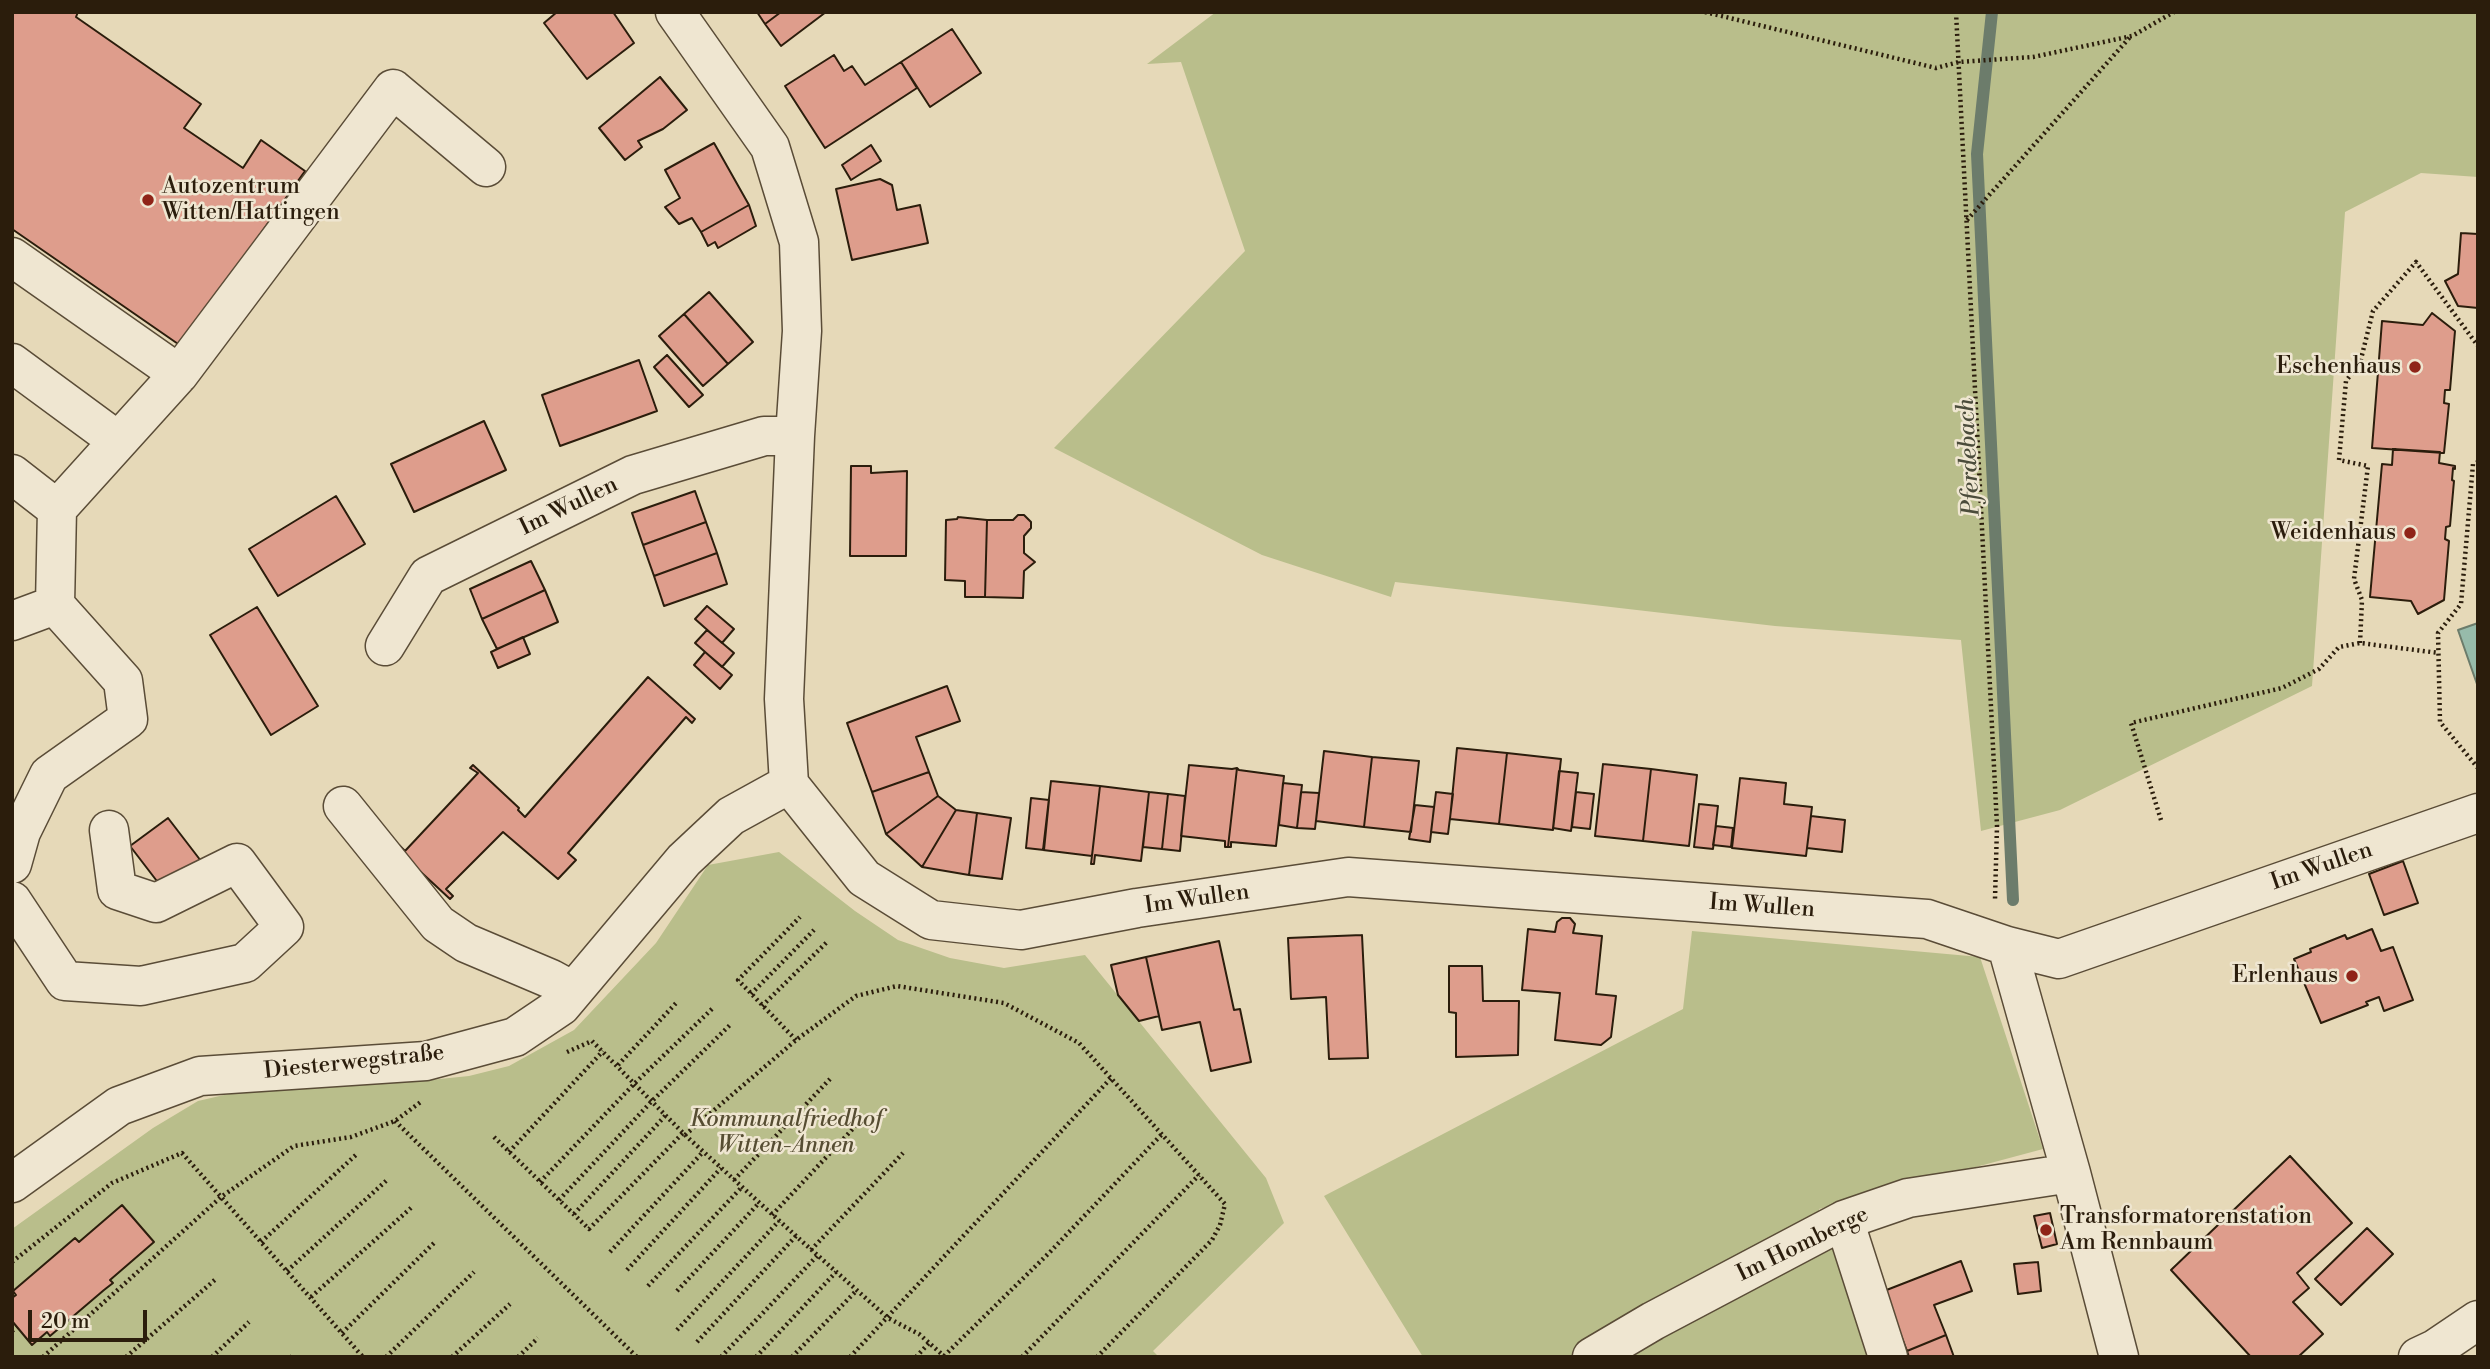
<!DOCTYPE html>
<meta charset="utf-8">
<style>
body{margin:0}
#map{position:relative;width:2490px;height:1369px;overflow:hidden;background:#e6d9b8;font-family:"Libre Bodoni",serif}
canvas{display:block}
.frame{position:absolute;inset:0;border:14px solid #2b1d0c;pointer-events:none}
.scale{position:absolute;left:28px;top:1310px;width:119px;height:32px;box-sizing:border-box;border:4px solid #2b1d0c;border-top:0;padding-left:9px;font-size:21px;line-height:24px;white-space:nowrap;color:#2b1d0c;-webkit-text-stroke:5px #efe6d1;paint-order:stroke}
</style>
<div id="map">
<canvas width="2490" height="1369"></canvas>
<div class="frame"></div>
<div class="scale">20 m</div>
</div>
<script>
const ctx = document.querySelector('canvas').getContext('2d');
ctx.lineJoin = 'round';
function paint(path, color) { ctx.fillStyle = color; ctx.fill(path, 'evenodd'); }
const poly = rows => new Path2D(rows.map(r => 'M' + r).join(''));
function strokePath(path, color, width, dash) { ctx.strokeStyle = color; ctx.lineWidth = width; ctx.lineCap = dash ? 'butt' : 'round'; ctx.setLineDash(dash || []); ctx.stroke(path); }
function drawText(font, color, halo, rows, align = 'center') {
  ctx.font = font + ' "Libre Bodoni",serif'; ctx.lineWidth = 5; ctx.setLineDash([]); ctx.textBaseline = 'middle'; ctx.strokeStyle = halo; ctx.fillStyle = color; for (const [text, x, y, turn = 0] of rows) {
    ctx.save(); ctx.translate(x, y); ctx.rotate((+turn || 0) * Math.PI / 180); ctx.textAlign = isNaN(turn) ? turn : align; if (halo) ctx.strokeText(text, 0, 0); ctx.fillText(text, 0, 0); ctx.restore();
  }
}
const green = poly([
 [1216,12,2478,12,2478,177,2421,173,2345,212,2312,686,2060,810,1981,831,1961,640,1775,626,1395,582,1391,597,1262,555,1054,448,1245,251,1181,62,1147,64],
 [779,852,855,911,898,940,950,958,1004,968,1085,955,1266,1178,1284,1223,1153,1351,1159,1357,12,1357,12,1229,153,1128,198,1101,224,1095,261,1088,410,1082,469,1076,509,1066,574,1030,656,943,708,865],
 [1692,931,1980,957,2043,1149,1819,1209,1871,1357,1423,1357,1324,1196,1683,1009]
]);
const water = poly([
 [2478,623,2478,687,2458,630,2478,623]
]);
const stream = poly([
 [1992,12,1977,154,2013,900]
]);
const building = poly([
 [12,12,78,12,76,17,201,104,184,128,243,168,261,140,305,171,181,346,12,229,12,12],
 [557,12,613,12,634,43,587,79,544,23,557,12],
 [757,12,781,12,765,24,757,12],
 [781,12,826,12,781,46,765,24,781,12],
 [952,29,981,73,930,107,901,62,952,29],
 [834,55,844,71,852,66,865,85,901,62,917,88,825,148,785,86,834,55],
 [660,77,687,110,663,129,638,141,642,147,625,160,599,128,660,77],
 [714,143,749,205,701,232,692,218,679,224,665,207,680,198,665,170,714,143],
 [871,145,881,161,851,180,842,165,871,145],
 [880,179,892,185,897,210,920,205,928,243,852,260,836,189,880,179],
 [749,205,756,226,718,248,715,242,708,246,701,232,749,205],
 [2461,233,2478,234,2478,308,2458,306,2445,281,2458,274,2461,233],
 [709,292,753,342,728,364,684,314,709,292],
 [2432,313,2455,331,2450,390,2445,390,2444,403,2449,404,2444,453,2372,448,2382,321,2423,325,2432,313],
 [684,314,728,364,703,386,659,336,684,314],
 [667,355,703,395,689,407,654,367,667,355],
 [639,360,657,411,560,446,542,395,639,360],
 [484,421,506,470,414,512,391,464,484,421],
 [2393,449,2440,452,2439,463,2455,466,2455,469,2453,468,2452,480,2454,481,2450,526,2446,527,2445,539,2449,541,2444,600,2418,614,2411,601,2370,597,2382,464,2392,465,2393,449],
 [851,466,871,466,871,473,907,471,906,556,850,556,851,466],
 [695,491,706,522,643,545,632,513,695,491],
 [336,496,365,544,278,596,249,549,336,496],
 [1018,515,1024,515,1031,522,1031,528,1024,536,1024,553,1035,562,1024,571,1023,598,985,597,987,520,1013,520,1018,515],
 [958,517,987,520,985,597,965,597,965,581,945,580,946,520,957,519,958,517],
 [706,522,717,553,654,576,643,545,706,522],
 [717,553,727,584,664,606,654,576,717,553],
 [531,561,545,590,482,619,470,589,531,561],
 [545,590,558,622,497,649,482,619,545,590],
 [707,606,734,629,722,643,695,619,707,606],
 [257,607,318,706,271,735,210,635,257,607],
 [707,630,734,653,722,667,695,643,707,630],
 [523,637,530,654,498,668,491,652,523,637],
 [705,652,732,675,720,689,694,665,705,652],
 [648,677,695,719,692,723,686,717,568,853,576,860,558,879,503,832,446,889,453,896,450,899,396,849,399,845,405,851,478,773,470,768,473,765,519,808,518,810,525,817,648,677],
 [947,686,960,721,916,737,929,772,872,792,847,723,947,686],
 [1457,748,1507,753,1499,824,1450,819,1457,748],
 [1324,751,1372,757,1364,827,1316,821,1324,751],
 [1507,753,1561,759,1553,830,1499,824,1507,753],
 [1372,757,1419,761,1411,832,1364,827,1372,757],
 [1603,764,1651,769,1643,841,1595,836,1603,764],
 [1189,765,1232,769,1237,768,1228,847,1225,847,1225,841,1181,836,1189,765],
 [1237,768,1239,770,1284,776,1276,846,1231,842,1231,847,1228,847,1237,768],
 [1651,769,1697,775,1689,846,1643,841,1651,769],
 [1559,771,1578,773,1571,831,1553,828,1559,771],
 [929,772,938,796,886,834,872,792,929,772],
 [1740,778,1786,783,1784,804,1812,807,1806,856,1732,848,1740,778],
 [1051,781,1100,786,1092,856,1043,850,1051,781],
 [1283,783,1302,785,1297,828,1279,825,1283,783],
 [1100,786,1149,792,1141,861,1095,855,1094,864,1091,864,1100,786],
 [1149,792,1168,794,1162,849,1143,847,1149,792],
 [1301,792,1319,793,1315,829,1297,828,1301,792],
 [1436,792,1453,794,1448,834,1431,832,1436,792],
 [1576,792,1594,794,1590,829,1572,827,1576,792],
 [1168,794,1185,796,1180,851,1162,849,1168,794],
 [938,796,956,810,922,867,886,834,938,796],
 [1031,798,1049,800,1044,850,1026,848,1031,798],
 [1699,804,1718,806,1713,849,1694,847,1699,804],
 [1415,805,1434,807,1430,842,1409,839,1415,805],
 [956,810,977,813,969,875,922,867,956,810],
 [977,813,1011,818,1002,879,969,875,977,813],
 [1811,816,1845,820,1842,852,1807,848,1811,816],
 [168,818,201,861,163,889,130,846,168,818],
 [1716,826,1733,828,1731,847,1713,845,1716,826],
 [2403,861,2418,903,2384,915,2369,874,2403,861],
 [1562,918,1570,918,1575,924,1573,933,1602,936,1596,994,1616,996,1611,1037,1601,1045,1555,1040,1560,993,1522,990,1528,929,1555,932,1557,922,1562,918],
 [2372,929,2381,951,2393,947,2413,1000,2384,1011,2379,997,2366,1002,2368,1005,2321,1023,2294,959,2311,952,2310,949,2345,935,2347,939,2372,929],
 [1362,935,1368,1058,1329,1059,1326,997,1291,999,1288,938,1362,935],
 [1219,941,1234,1010,1240,1009,1251,1062,1211,1071,1200,1022,1162,1030,1146,957,1219,941],
 [1146,957,1159,1016,1139,1021,1118,995,1111,965,1146,957],
 [1449,966,1482,966,1483,1001,1519,1001,1518,1055,1456,1057,1456,1013,1449,1012,1449,966],
 [2290,1156,2352,1223,2297,1273,2309,1288,2293,1302,2323,1334,2298,1357,2251,1357,2171,1270,2290,1156],
 [122,1205,154,1242,110,1280,113,1283,104,1290,50,1336,47,1332,32,1345,12,1321,12,1298,16,1295,13,1291,75,1238,79,1242,122,1205],
 [2050,1213,2057,1244,2042,1248,2034,1216,2050,1213],
 [2367,1228,2393,1254,2341,1305,2315,1279,2367,1228],
 [1961,1261,1972,1291,1934,1305,1946,1335,1907,1351,1884,1291,1961,1261],
 [2038,1262,2041,1291,2018,1294,2014,1264,2038,1262],
 [1946,1335,1954,1357,1909,1357,1907,1351,1946,1335]
]);
const path = poly([
 [1705,12,1936,68,1959,62,2033,57,2132,36,2174,12],
 [1956,12,1997,826,1995,899],
 [1967,220,2131,36],
 [2478,462,2473,464,2461,604,2438,633,2440,722,2478,768],
 [2360,643,2362,600,2354,579,2368,466,2339,460,2346,381,2360,363,2373,311,2416,262,2478,346],
 [2161,820,2131,723,2282,688,2319,669,2339,647,2360,643,2439,653],
 [751,994,814,930],
 [762,1006,827,942],
 [796,1040,738,980,800,917],
 [592,1041,685,1135,796,1236,888,1318,919,1334,945,1357],
 [567,1052,592,1041],
 [618,1065,678,1001],
 [395,1121,637,1357],
 [685,1135,796,1040,856,996,897,986,1004,1003,1079,1043,1225,1204,1220,1225,1212,1240,1097,1357],
 [494,1137,589,1229,683,1133],
 [509,1152,603,1051],
 [734,1180,830,1079],
 [540,1182,635,1083,713,1008],
 [559,1200,652,1101,730,1025],
 [574,1214,666,1115],
 [772,1215,863,1118],
 [261,1242,358,1153],
 [811,1250,903,1153],
 [610,1252,703,1152],
 [12,1262,112,1183,182,1153,363,1357],
 [627,1270,721,1168],
 [287,1271,387,1180],
 [648,1286,742,1187],
 [677,1291,759,1203],
 [311,1297,412,1207],
 [677,1330,779,1221],
 [12,1331,17,1327],
 [342,1333,436,1241],
 [697,1342,796,1236],
 [944,1356,1051,1251,1163,1133],
 [43,1357,221,1197,294,1146,351,1137,395,1121,422,1101],
 [126,1357,217,1278],
 [212,1357,249,1322],
 [290,1357,291,1357],
 [386,1357,474,1272],
 [452,1357,510,1304],
 [518,1357,538,1338],
 [721,1357,817,1256],
 [756,1357,836,1272],
 [792,1357,857,1290],
 [850,1357,1112,1077],
 [916,1357,929,1343],
 [1022,1357,1199,1175]
]);
const minor = poly([
 [675,12,770,147,799,242,802,331,795,436,784,699,789,784,864,878,931,920,1021,930,1137,908,1348,877,1927,919,2007,946,2059,959,2478,813],
 [12,257,179,374],
 [12,363,118,441],
 [12,474,57,509],
 [12,621,55,605,57,509,179,374,393,89,486,167],
 [385,646,428,576,633,475,764,436,795,436],
 [343,806,438,924,466,943,551,979,573,991],
 [12,864,21,832,49,775,128,719,123,681,55,605],
 [12,901,65,981,141,986,245,963,284,927,237,863,156,903,117,890,109,830],
 [2007,946,2071,1173,2119,1357],
 [12,1183,119,1106,200,1076,426,1061,515,1037,561,1006,684,860,731,816,789,784],
 [1844,1220,1888,1357],
 [1592,1357,1653,1321,1844,1220,1908,1198,2071,1173],
 [2418,1357,2435,1349,2478,1320]
]);
const markers = [
 [148,200,7,"#8f2418"],
 [2415,367,7,"#8f2418"],
 [2410,533,7,"#8f2418"],
 [2352,976,7,"#8f2418"],
 [2046,1230,7,"#8f2418"]
];
const poiNames = [
 ["Autozentrum",162,187,"left"],
 ["Witten/Hattingen",162,213,"left"],
 ["Eschenhaus",2401,367],
 ["Weidenhaus",2396,533],
 ["Erlenhaus",2338,976],
 ["Transformatorenstation",2060,1217,"left"],
 ["Am Rennbaum",2060,1243,"left"]
];
const streetNames = [
 ["Im Wullen",569,507,-26],
 ["Im Wullen",2322,867,-19],
 ["Im Wullen",1197,900,-8],
 ["Im Wullen",1762,907,4],
 ["Diesterwegstraße",354,1063,-6],
 ["Im Homberge",1803,1245,-26]
];
const parkNames = [
 ["Kommunalfriedhof",786,1120],
 ["Witten-Annen",786,1146]
];
const waterNames = [
 ["Pferdebach",1970,457,-93]
];
paint(green, '#b9be8b');
paint(water, '#97bbaa');
strokePath(water, '#6c7c6b', 2);
strokePath(stream, '#6c7c6b', 12);
paint(building, '#de9d8c');
strokePath(building, '#2b1d0c', 2);
strokePath(minor, '#5a4c37', 41);
strokePath(path, '#2b1d0c', 4.5, [2, 3.5]);
strokePath(minor, '#efe6d1', 38);
for (const [x, y, r, color] of markers) { const dot = new Path2D(); dot.arc(x, y, r, 0, 2 * Math.PI); ctx.fillStyle = color; ctx.fill(dot); strokePath(dot, '#efe6d1', 2.5); }
drawText('23px', '#2b1d0c', '#efe6d1', poiNames, 'right');
drawText('23px', '#2b1d0c', '#efe6d1', streetNames);
drawText('italic 23px', '#564d32', '#efe6d1', parkNames);
drawText('italic 24px', '#4b4c3b', '#efe6d1', waterNames);
</script>
